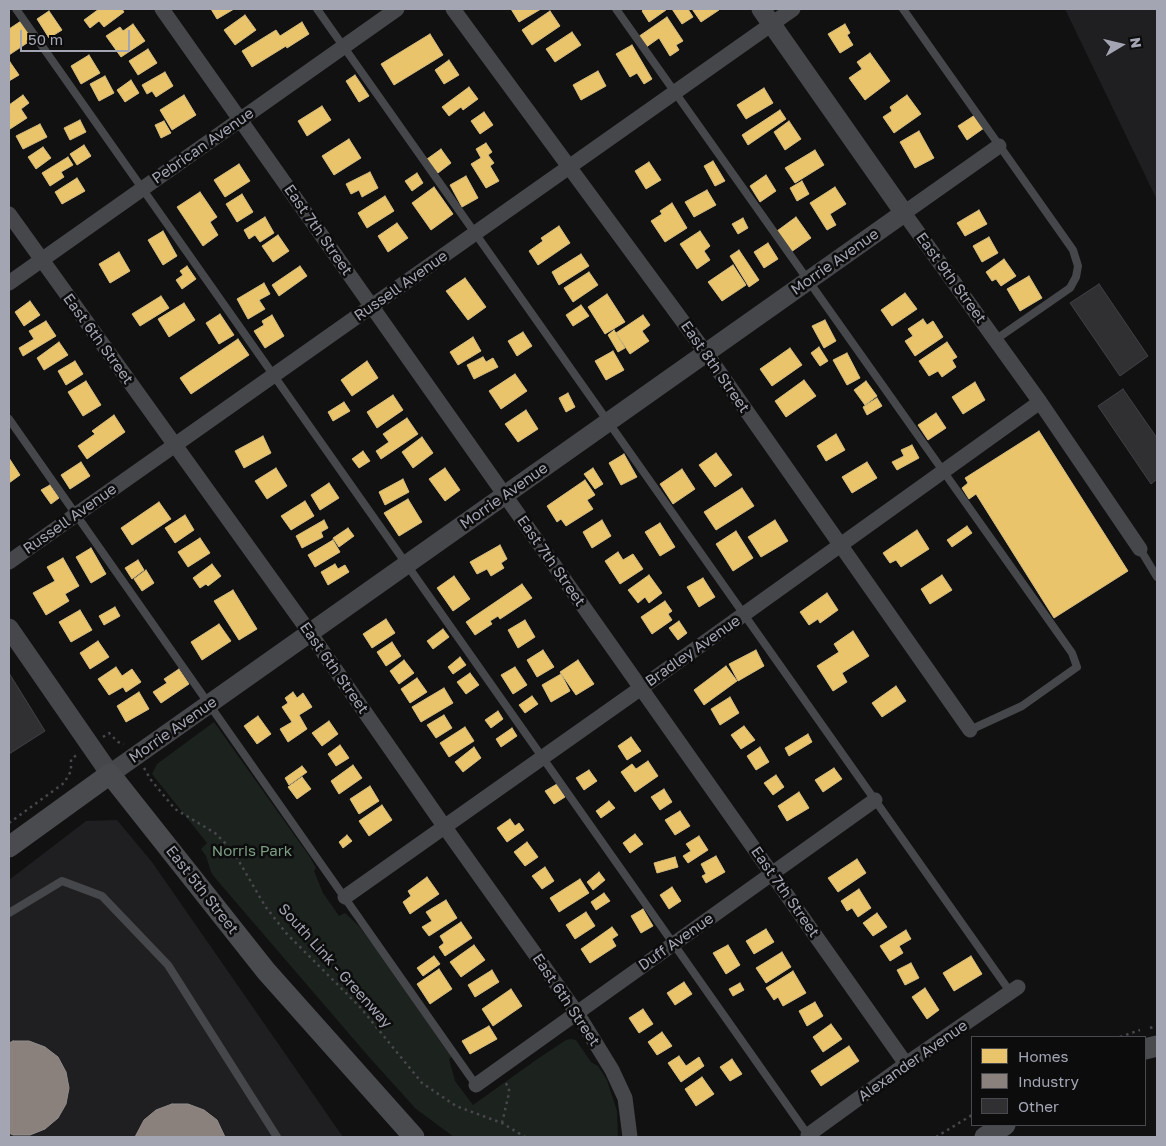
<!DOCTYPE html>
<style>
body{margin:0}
#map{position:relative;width:1166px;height:1146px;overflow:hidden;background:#111112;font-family:"Golos Text",sans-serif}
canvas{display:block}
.frame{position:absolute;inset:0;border:10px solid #a3a5b3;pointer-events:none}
.legend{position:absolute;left:971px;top:1036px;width:175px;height:90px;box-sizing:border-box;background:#0c0c0d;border:1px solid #48494f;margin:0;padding:6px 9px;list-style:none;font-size:15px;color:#a3a5b3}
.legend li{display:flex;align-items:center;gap:10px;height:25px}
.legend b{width:25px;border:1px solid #48494f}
.north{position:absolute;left:1096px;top:20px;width:50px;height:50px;-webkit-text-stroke:4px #0c0c0d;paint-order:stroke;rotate:81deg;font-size:14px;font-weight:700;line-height:20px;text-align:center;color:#a3a5b3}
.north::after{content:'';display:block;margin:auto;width:18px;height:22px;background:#a3a5b3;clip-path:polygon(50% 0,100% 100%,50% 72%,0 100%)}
.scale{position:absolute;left:20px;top:30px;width:110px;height:22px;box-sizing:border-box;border:2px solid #a3a5b3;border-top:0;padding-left:6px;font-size:15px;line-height:18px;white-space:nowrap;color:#a3a5b3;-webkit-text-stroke:4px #0c0c0d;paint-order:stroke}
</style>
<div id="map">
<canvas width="1166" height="1146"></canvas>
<div class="frame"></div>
<ul class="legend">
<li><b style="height:14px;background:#e9c46a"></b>Homes</li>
<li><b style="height:14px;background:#8a817c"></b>Industry</li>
<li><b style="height:14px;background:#303032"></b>Other</li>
</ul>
<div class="north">N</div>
<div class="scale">50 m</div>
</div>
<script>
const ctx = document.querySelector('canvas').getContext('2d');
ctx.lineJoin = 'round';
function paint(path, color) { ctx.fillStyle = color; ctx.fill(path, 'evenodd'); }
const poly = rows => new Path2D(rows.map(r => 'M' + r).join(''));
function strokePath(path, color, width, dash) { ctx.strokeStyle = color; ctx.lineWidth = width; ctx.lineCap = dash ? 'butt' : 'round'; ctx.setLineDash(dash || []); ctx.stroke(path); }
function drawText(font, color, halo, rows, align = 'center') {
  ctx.font = font + ' "Golos Text",sans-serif'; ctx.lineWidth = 5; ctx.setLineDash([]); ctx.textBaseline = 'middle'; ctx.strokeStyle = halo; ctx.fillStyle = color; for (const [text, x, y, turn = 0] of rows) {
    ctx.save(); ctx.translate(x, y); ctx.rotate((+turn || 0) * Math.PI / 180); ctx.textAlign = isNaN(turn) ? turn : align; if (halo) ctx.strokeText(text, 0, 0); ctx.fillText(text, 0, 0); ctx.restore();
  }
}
const built = poly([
 [1065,9,1157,9,1157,200],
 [117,820,152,862,343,1137,9,1137,9,880,86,821]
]);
const green = poly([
 [214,722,310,857,316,868,314,871,323,893,339,916,345,913,359,926,404,986,453,1056,449,1059,455,1081,473,1105,536,1060,566,1040,571,1039,576,1040,591,1062,598,1066,607,1080,617,1111,618,1137,454,1137,416,1109,369,1057,216,879,211,872,206,856,201,849,207,843,152,774,157,764]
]);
const homes = poly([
 [99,9,122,9,124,12,104,27,99,21,90,28,84,20,99,9],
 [211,9,234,9,217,19,211,9],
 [511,9,541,9,519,22,511,9],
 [644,9,665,9,666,10,649,22,642,11,644,9],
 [672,9,688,9,693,17,682,24,672,9],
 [692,9,718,9,719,10,701,22,692,9],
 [49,11,62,30,49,38,37,19,49,11],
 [550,11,560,26,532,45,522,30,550,11],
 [245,15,256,30,235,45,224,30,245,15],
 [667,17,683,41,676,45,679,50,670,56,659,38,645,48,638,37,667,17],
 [21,21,33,39,9,55,9,29,21,21],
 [302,22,309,34,287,48,286,46,252,67,242,51,276,30,280,36,302,22],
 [133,24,145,41,121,57,106,36,120,27,123,31,133,24],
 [845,24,850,33,847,35,853,45,840,53,828,34,845,24],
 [572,32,581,45,555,62,546,49,572,32],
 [430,34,443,55,394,85,381,64,430,34],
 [632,45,652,79,644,84,637,73,630,77,616,54,632,45],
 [148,49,157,63,138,75,129,61,148,49],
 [870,53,890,81,865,100,849,78,862,69,857,62,870,53],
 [89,55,100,73,81,84,71,66,89,55],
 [449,60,459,75,444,84,435,70,449,60],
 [10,62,19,75,9,81,9,63,10,62],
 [598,71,606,86,581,100,573,85,598,71],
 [165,72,173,86,156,97,152,91,147,94,142,85,165,72],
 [355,75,369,96,359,102,346,81,355,75],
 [105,76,114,93,99,101,90,84,105,76],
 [131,80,139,93,125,102,117,90,131,80],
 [469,87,478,99,463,110,461,107,449,116,442,107,469,87],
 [764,88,773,103,746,119,737,105,764,88],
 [23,95,29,103,21,109,27,118,10,129,9,127,9,105,23,95],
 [184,95,196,115,172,130,160,110,184,95],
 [907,95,921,114,894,133,883,117,892,111,890,107,907,95],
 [322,106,331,120,307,136,298,121,322,106],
 [780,110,786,119,748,145,742,135,780,110],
 [484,112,493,125,480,134,471,121,484,112],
 [975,115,984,128,967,140,958,126,975,115],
 [80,120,86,132,70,140,64,128,80,120],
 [164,121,171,133,161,138,155,125,164,121],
 [789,121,801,139,785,150,774,132,789,121],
 [40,124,47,137,23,149,16,136,40,124],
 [919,131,934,158,915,168,900,142,919,131],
 [349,139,361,158,334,175,322,156,349,139],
 [486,143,492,152,488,155,494,163,490,166,499,181,486,188,471,164,481,158,476,149,486,143],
 [84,145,91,156,77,165,70,154,84,145],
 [43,147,51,158,36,169,28,157,43,147],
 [441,149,451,163,438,173,427,159,441,149],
 [815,150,824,165,795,183,785,168,815,150],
 [68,157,73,165,61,172,64,177,50,186,42,173,68,157],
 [713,161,725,181,715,186,704,166,713,161],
 [649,162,661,180,646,189,635,171,649,162],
 [239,164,250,181,225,197,214,180,239,164],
 [370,172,378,188,362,197,359,190,351,194,346,184,370,172],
 [417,173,423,183,412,191,405,181,417,173],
 [766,175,776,191,760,202,750,186,766,175],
 [466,176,478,198,462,207,450,185,466,176],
 [77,178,85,191,62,204,55,192,77,178],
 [802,181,809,194,797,201,790,188,802,181],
 [434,187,453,214,431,230,412,203,434,187],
 [835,187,846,204,830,214,836,225,827,230,810,203,835,187],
 [707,190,716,205,694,217,685,202,707,190],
 [200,192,217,217,210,222,218,235,203,246,177,207,200,192],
 [242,194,253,212,237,222,226,204,242,194],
 [385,196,394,211,367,228,358,213,385,196],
 [672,203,687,228,665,242,651,221,662,214,660,211,672,203],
 [979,210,987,224,965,236,957,223,979,210],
 [265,217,274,233,260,242,255,235,249,239,244,230,265,217],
 [796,217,811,238,791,252,777,231,796,217],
 [743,218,748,228,738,234,732,224,743,218],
 [397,223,408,238,388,252,378,236,397,223],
 [559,226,570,243,538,265,529,251,543,241,541,238,559,226],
 [163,231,177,256,163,265,148,240,163,231],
 [700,231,710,246,704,251,710,260,697,269,680,244,700,231],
 [278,235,289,251,273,262,262,246,278,235],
 [989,237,998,253,982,262,973,246,989,237],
 [768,243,778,259,764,268,754,252,768,243],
 [739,250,759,280,749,287,730,256,739,250],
 [119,252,130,271,110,283,99,264,119,252],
 [581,254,589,266,559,285,552,272,581,254],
 [1004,259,1016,276,1001,286,996,279,992,281,986,272,1004,259],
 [733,265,746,285,722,301,708,282,733,265],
 [187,266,196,279,182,289,176,280,183,275,180,271,187,266],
 [300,266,307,276,279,296,272,285,300,266],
 [589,272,598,285,573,302,564,288,589,272],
 [1029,276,1042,298,1020,311,1007,289,1029,276],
 [465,278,486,307,468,320,446,291,465,278],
 [264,283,270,294,259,300,265,309,248,319,237,299,264,283],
 [905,293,917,309,892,326,881,310,905,293],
 [607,294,625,322,605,334,588,307,607,294],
 [161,296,169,308,140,326,132,314,161,296],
 [30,301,40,315,24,326,15,312,30,301],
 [184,303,195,320,169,337,158,319,184,303],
 [581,305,589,316,573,326,566,315,581,305],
 [220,314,234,335,219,344,206,323,220,314],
 [272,315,284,336,265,348,254,331,264,325,262,321,272,315],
 [643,315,650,325,642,331,649,341,630,354,616,333,643,315],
 [923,319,927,325,933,321,943,337,915,356,905,341,913,336,908,329,923,319],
 [825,320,836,341,824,348,812,326,825,320],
 [46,321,56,336,23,356,19,348,34,339,29,331,46,321],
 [614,330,625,348,618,352,608,335,614,330],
 [523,332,532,346,517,356,508,341,523,332],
 [473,337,481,351,458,365,450,352,473,337],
 [238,339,249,355,191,394,180,378,238,339],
 [59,342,68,355,44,370,37,358,59,342],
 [947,342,957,357,952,360,956,367,942,377,938,371,929,376,919,361,947,342],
 [819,347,828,361,820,366,811,353,819,347],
 [790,348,802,365,772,386,760,369,790,348],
 [613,351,624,370,606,380,595,361,613,351],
 [847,353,860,378,847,385,833,360,847,353],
 [483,357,486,362,493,358,498,367,474,379,467,365,483,357],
 [75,361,83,374,66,385,58,371,75,361],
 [367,361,378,378,352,396,341,380,367,361],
 [515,374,527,391,501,409,489,391,515,374],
 [804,380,816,396,786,417,775,401,804,380],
 [86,381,101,405,83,416,68,392,86,381],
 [866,381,877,396,865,405,854,390,866,381],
 [975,382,985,400,963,414,952,397,975,382],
 [568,393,575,407,566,412,559,398,568,393],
 [393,395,403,410,377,428,367,412,393,395],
 [877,398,882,406,867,415,863,407,877,398],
 [344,402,350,411,333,421,328,412,344,402],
 [526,410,538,429,518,442,505,424,526,410],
 [936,413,946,428,928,440,918,425,936,413],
 [114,415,125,432,87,459,78,446,95,434,92,431,114,415],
 [407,418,418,434,381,459,376,451,389,442,383,434,407,418],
 [1039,431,1128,571,1054,618,976,494,969,499,962,488,968,483,965,478,1039,431],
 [836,434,845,450,826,461,817,446,836,434],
 [263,436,271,453,244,468,235,451,263,436],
 [422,437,433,453,413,468,402,452,422,437],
 [912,445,919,458,897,470,892,462,904,456,901,450,912,445],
 [363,451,370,461,359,468,352,459,363,451],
 [716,453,732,475,715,487,699,465,716,453],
 [624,454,637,477,621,485,609,463,624,454],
 [9,458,20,475,9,483,9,458],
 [81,462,90,476,70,489,61,475,81,462],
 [867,462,877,478,852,493,842,477,867,462],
 [276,468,287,486,267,499,255,481,276,468],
 [445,468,460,490,445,501,429,479,445,468],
 [593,468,603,484,595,489,584,474,593,468],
 [682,469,695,489,673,504,660,484,682,469],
 [403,479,409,492,385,505,379,492,403,479],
 [585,480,595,495,587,500,593,509,566,526,561,519,557,522,547,506,585,480],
 [329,483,339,498,320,510,311,495,329,483],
 [50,485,59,498,51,504,41,490,50,485],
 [742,488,754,506,716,530,704,512,742,488],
 [408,499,422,522,399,536,384,513,408,499],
 [305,501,314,516,291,530,281,516,305,501],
 [159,502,171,519,132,545,121,528,159,502],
 [185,515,194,530,175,543,165,528,185,515],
 [324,520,328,528,321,532,323,537,302,548,296,536,324,520],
 [602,520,611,536,592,548,583,532,602,520],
 [775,520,788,541,761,557,748,537,775,520],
 [660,523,675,547,660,556,645,532,660,523],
 [967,526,972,533,952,547,947,540,967,526],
 [348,528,354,536,339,547,333,538,348,528],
 [917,530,929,549,901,567,896,560,890,563,883,553,917,530],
 [736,531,753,558,733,571,716,544,736,531],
 [200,538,210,553,188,567,178,552,200,538],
 [333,540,340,552,315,567,308,555,333,540],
 [500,545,507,559,501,563,504,568,491,576,487,569,477,574,470,562,500,545],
 [91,548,106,574,91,583,76,557,91,548],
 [618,552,623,560,633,554,643,569,620,584,605,561,618,552],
 [63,558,79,586,65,594,69,601,46,615,33,593,55,581,47,567,63,558],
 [138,560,144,570,132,579,125,568,138,560],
 [212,564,221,576,208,586,206,584,200,588,193,578,212,564],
 [335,564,338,569,345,565,349,572,328,585,321,572,335,564],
 [146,570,154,583,142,591,134,579,146,570],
 [649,575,662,593,649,603,645,597,638,603,628,590,649,575],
 [942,575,952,590,930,604,921,589,942,575],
 [454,576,470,599,453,611,437,588,454,576],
 [703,578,715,597,699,607,687,587,703,578],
 [522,584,532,598,500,619,498,616,490,621,492,624,475,635,466,622,522,584],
 [233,590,257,629,239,640,214,601,233,590],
 [827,593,838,610,820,623,818,619,809,625,800,612,827,593],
 [665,601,672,611,668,614,672,620,652,634,641,617,665,601],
 [115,607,120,616,104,625,99,616,115,607],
 [80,610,92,630,71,642,59,622,80,610],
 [386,619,395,633,372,648,363,634,386,619],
 [525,620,535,637,518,648,508,630,525,620],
 [679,621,687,633,678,640,669,628,679,621],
 [219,624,231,641,202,660,191,642,219,624],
 [443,629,449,637,433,649,427,641,443,629],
 [853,631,869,656,842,673,847,682,833,691,817,666,839,652,834,644,853,631],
 [98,641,109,657,90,669,80,653,98,641],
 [392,642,401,656,386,666,377,652,392,642],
 [543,650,554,667,537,677,527,660,543,650],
 [756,650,764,666,738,681,729,664,756,650],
 [460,657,466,665,453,674,448,667,460,657],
 [404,660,414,673,399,684,390,671,404,660],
 [578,660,594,684,576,695,560,672,578,660],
 [726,666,737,681,704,705,694,690,726,666],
 [116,667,122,676,132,669,141,682,126,692,123,687,109,695,98,679,116,667],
 [515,667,527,685,513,694,501,675,515,667],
 [179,669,189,684,161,703,153,692,167,683,164,679,179,669],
 [470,673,479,685,466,694,457,682,470,673],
 [561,674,570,691,551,702,542,685,561,674],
 [417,678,427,692,410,703,401,689,417,678],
 [896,686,906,701,882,717,872,703,896,686],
 [444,688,453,703,421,722,412,707,444,688],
 [139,692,149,709,126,722,117,706,139,692],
 [293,692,297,698,303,693,312,707,299,715,307,729,288,742,280,729,292,722,282,707,288,703,285,698,293,692],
 [532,696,538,704,525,713,519,705,532,696],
 [730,697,739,713,720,725,711,709,730,697],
 [498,711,503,719,491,728,485,720,498,711],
 [444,715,452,728,436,738,427,725,444,715],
 [258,716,271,734,257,744,244,726,258,716],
 [329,721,338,734,322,746,312,733,329,721],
 [744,726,755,740,741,749,731,735,744,726],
 [465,727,474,741,449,757,440,743,465,727],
 [512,728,517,736,501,747,496,739,512,728],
 [808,734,812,742,789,756,785,748,808,734],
 [631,737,641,751,627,760,618,746,631,737],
 [340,745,349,758,336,766,328,754,340,745],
 [474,747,481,758,463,772,455,762,474,747],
 [760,747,769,762,756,770,747,756,760,747],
 [648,761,658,776,635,792,621,772,632,764,636,769,648,761],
 [353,765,362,778,339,794,331,781,353,765],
 [302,766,307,772,289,785,285,778,302,766],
 [834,768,842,779,823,792,815,780,834,768],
 [589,770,597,781,584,790,576,778,589,770],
 [776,775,784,787,773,795,764,783,776,775],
 [302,777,311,789,297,799,288,787,302,777],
 [557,784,565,797,554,804,545,791,557,784],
 [370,786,379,801,359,814,350,799,370,786],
 [664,789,672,802,660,810,651,797,664,789],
 [799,792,809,808,787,821,778,806,799,792],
 [609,801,615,808,601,818,596,811,609,801],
 [382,805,392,820,369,836,359,821,382,805],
 [680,811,690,826,675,835,665,820,680,811],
 [510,819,515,826,519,823,524,830,507,842,497,828,510,819],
 [635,834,643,844,630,853,623,843,635,834],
 [347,835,352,841,343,848,339,842,347,835],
 [699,836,708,850,688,863,683,856,691,851,686,844,699,836],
 [527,842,538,857,525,866,514,852,527,842],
 [716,856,725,872,706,883,702,876,706,874,701,864,716,856],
 [675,857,678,867,657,873,654,863,675,857],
 [857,859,866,873,838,892,828,878,857,859],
 [545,867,554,881,542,889,532,876,545,867],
 [599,872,605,880,593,890,587,882,599,872],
 [427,877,439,894,410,914,403,902,411,896,408,891,427,877],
 [580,879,589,893,559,912,550,898,580,879],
 [672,887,681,901,669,909,660,895,672,887],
 [859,889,871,908,858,917,852,908,847,911,841,901,859,889],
 [604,893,610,901,596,910,591,902,604,893],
 [446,900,457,918,429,936,422,927,432,921,426,912,446,900],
 [643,909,653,926,641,933,631,916,643,909],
 [586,912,595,926,575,939,566,925,586,912],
 [877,913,887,927,873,936,863,923,877,913],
 [461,922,472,938,445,956,439,947,444,943,440,936,461,922],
 [612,927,618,935,612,939,616,946,590,963,581,949,612,927],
 [766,929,774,942,754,954,746,941,766,929],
 [906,930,911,939,899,946,903,953,890,961,880,946,906,930],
 [474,945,485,960,461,977,450,962,474,945],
 [728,945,740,965,726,974,713,953,728,945],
 [782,952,791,967,766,983,756,968,782,952],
 [434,956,440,964,423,976,417,968,434,956],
 [971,956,982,974,954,991,943,973,971,956],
 [911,963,919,978,905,985,897,970,911,963],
 [439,969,452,989,430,1004,417,984,439,969],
 [492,970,499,982,475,997,468,985,492,970],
 [793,971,806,993,783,1006,778,997,774,1000,766,988,793,971],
 [684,982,692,994,675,1005,667,993,684,982],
 [740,983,744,990,733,996,729,989,740,983],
 [925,988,939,1010,927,1019,912,997,925,988],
 [511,989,522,1006,493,1026,482,1009,511,989],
 [815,1002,823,1016,807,1026,799,1011,815,1002],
 [643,1009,653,1024,639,1033,629,1018,643,1009],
 [831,1024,842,1039,823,1052,813,1037,831,1024],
 [489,1026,497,1039,470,1054,462,1041,489,1026],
 [662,1032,672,1046,657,1055,648,1042,662,1032],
 [849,1046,859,1061,821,1086,811,1071,849,1046],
 [679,1056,686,1066,699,1057,704,1066,681,1082,668,1063,679,1056],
 [732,1059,742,1074,730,1081,720,1067,732,1059],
 [702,1077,714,1094,696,1106,685,1089,702,1077]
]);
const industry = poly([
 [13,1041,29,1041,45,1047,58,1057,66,1072,69,1088,66,1104,58,1118,45,1129,30,1135,13,1135,9,1133,9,1043,13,1041],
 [172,1104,188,1104,204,1110,217,1120,225,1137,135,1137,144,1120,156,1110,172,1104]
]);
const building = poly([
 [1099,284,1148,356,1120,376,1070,303,1099,284],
 [1123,389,1157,438,1157,479,1151,484,1098,406,1123,389],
 [9,673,45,731,9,754,9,673]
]);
const path = poly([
 [103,737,109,733,118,742,124,744],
 [144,768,151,780,175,809,215,833,233,851,265,906,286,933,360,1007,422,1083,456,1106,502,1123,525,1137],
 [9,823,64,783,71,771,71,759,78,754],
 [1150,1028,1157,1026],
 [1120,1037,1140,1030],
 [502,1123,509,1093,509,1088,505,1082],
 [936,1137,972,1115]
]);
const service = poly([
 [16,9,808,1135],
 [317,9,1011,993],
 [616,9,1072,653,1077,667,1022,706,970,730],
 [903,9,1073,250,1078,266,1076,277,1070,288,995,340],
 [9,419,476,1085],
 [1140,549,1157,577],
 [9,913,62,881,102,896,168,965,277,1137]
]);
const minor = poly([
 [162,9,906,1064],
 [453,9,706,353,970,730],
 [999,146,904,213,1040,402,1140,549],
 [9,214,310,633,444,826,577,1013,612,1070,625,1098,630,1137],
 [9,283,397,9],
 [9,562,793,9],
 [345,897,641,688,1040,402],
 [476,1085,875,800],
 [808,1135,906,1064,1018,987]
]);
const tertiary = poly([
 [9,628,110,774,904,213,761,9]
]);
const secondary = poly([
 [9,847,110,774,266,971,414,1137],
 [1145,1049,1157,1046],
 [985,1137,1005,1125]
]);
const streetNames = [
 ["Pebrican Avenue",203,146,-35],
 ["East 7th Street",318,230,55],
 ["Morrie Avenue",835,262,-35],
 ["East 9th Street",951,278,54],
 ["Russell Avenue",401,286,-35],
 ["East 6th Street",98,339,54],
 ["East 8th Street",715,367,55],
 ["Morrie Avenue",504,496,-35],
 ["Russell Avenue",70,519,-35],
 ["East 7th Street",551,561,55],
 ["Bradley Avenue",693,651,-35],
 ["East 6th Street",334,668,55],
 ["Morrie Avenue",173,730,-35],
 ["East 5th Street",202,890,52],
 ["East 7th Street",785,892,55],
 ["Duff Avenue",676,942,-35],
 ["South Link - Greenway",335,966,48],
 ["East 6th Street",566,1000,56],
 ["Alexander Avenue",913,1061,-35]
];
const parkNames = [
 ["Norris Park",252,851]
];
paint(built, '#1f1e20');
paint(green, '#1c221d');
paint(homes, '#e9c46a');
strokePath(homes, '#d4bb80', 1);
paint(industry, '#8a817c');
strokePath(industry, '#928c8c', 1);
paint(building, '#303032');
strokePath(building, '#414146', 1);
strokePath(path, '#47474c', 2.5, [2.5, 4]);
strokePath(service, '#46474a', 8);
strokePath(minor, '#46474a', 15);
strokePath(tertiary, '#46474a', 19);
strokePath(secondary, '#4a4b4e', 21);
drawText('15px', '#a3a5b3', '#0c0c0d', streetNames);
drawText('15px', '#7b9d82', '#0c0c0d', parkNames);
</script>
